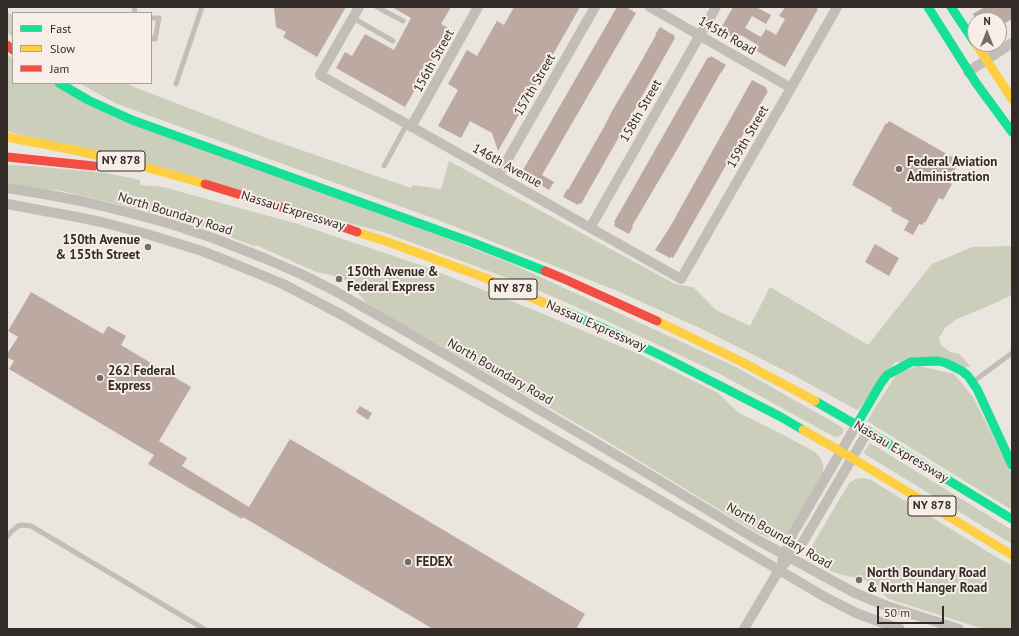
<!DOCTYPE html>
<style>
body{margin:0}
#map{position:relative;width:1019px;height:636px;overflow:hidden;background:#eae5df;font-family:"PT Sans",sans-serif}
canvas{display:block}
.frame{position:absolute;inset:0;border:8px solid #332b28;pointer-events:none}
.legend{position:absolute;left:12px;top:12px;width:140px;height:72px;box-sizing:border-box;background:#f7efe7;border:1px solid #a9a19b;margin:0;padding:5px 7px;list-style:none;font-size:12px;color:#332b28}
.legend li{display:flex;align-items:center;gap:8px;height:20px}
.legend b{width:20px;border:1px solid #a9a19b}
.north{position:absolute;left:967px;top:12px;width:40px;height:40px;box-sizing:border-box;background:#f7efe7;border:1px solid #a9a19b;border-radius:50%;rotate:0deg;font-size:11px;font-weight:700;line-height:16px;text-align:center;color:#332b28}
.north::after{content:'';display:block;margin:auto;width:14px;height:18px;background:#736c68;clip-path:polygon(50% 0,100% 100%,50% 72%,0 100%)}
.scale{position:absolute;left:877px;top:606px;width:67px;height:18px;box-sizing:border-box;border:2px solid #332b28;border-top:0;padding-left:5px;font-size:12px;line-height:14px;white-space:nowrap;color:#332b28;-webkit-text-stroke:3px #f7efe7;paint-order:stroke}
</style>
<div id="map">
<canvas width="1019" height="636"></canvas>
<div class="frame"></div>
<ul class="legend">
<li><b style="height:5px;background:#16e098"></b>Fast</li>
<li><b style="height:5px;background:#ffcf43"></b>Slow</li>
<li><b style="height:5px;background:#f24e42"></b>Jam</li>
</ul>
<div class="north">N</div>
<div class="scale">50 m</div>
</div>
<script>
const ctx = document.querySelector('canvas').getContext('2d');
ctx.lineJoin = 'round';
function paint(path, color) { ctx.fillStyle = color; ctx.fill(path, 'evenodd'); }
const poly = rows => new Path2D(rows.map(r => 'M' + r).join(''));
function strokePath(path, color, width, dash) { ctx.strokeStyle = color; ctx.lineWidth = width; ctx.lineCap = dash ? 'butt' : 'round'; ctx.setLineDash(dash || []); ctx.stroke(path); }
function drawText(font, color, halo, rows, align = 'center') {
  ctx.font = font + ' "PT Sans",sans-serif'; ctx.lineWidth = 4; ctx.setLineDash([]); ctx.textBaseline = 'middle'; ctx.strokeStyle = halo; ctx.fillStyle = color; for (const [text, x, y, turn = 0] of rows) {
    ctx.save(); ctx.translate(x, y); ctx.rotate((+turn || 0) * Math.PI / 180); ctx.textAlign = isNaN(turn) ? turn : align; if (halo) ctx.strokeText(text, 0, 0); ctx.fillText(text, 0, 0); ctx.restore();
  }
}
const green = poly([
 [7,12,13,15,13,37,7,32],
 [7,54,13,59,13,83,50,83,512,264,736,367,840,426,843,429,843,433,841,435,838,437,833,436,720,374,605,320,529,286,386,233,7,131],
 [79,83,126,83,134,87,269,139,411,188,412,185,441,189,449,161,675,284,693,287,716,310,750,326,770,287,868,345,932,264,972,247,1012,246,1012,295,986,307,957,319,945,328,939,338,941,345,950,352,959,354,971,367,895,362,858,410,855,409,795,376,702,329,615,290,438,220,117,104],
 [7,165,32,166,106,173,140,180,140,185,163,187,298,224,423,266,536,311,641,355,718,393,739,413,778,432,815,452,821,459,823,465,823,473,789,533,780,537,769,538,758,533,595,434,366,303,357,292,345,285,347,281,331,275,316,272,256,245,254,246,200,226,142,210,62,191,7,184],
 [919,366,954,374,973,397,1012,474,1012,510,867,421,897,373],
 [870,443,1012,530,1012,544,863,453],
 [863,478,871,480,998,558,1012,565,1012,629,983,629,889,599,865,580,843,575,822,568,814,561,811,553,813,544,849,483,855,479]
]);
const building = poly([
 [274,7,346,7,317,57,283,37,286,32,276,27],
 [392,7,451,7,441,24,450,29,405,107,336,68,345,52,352,56,365,34,394,50,411,18],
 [514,7,580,7,498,151,492,133,470,121,461,138,438,126,458,90,448,84,467,50,477,56,497,21,504,25],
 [617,7,626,7,636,13,542,175,554,182,549,190,523,174,525,171,523,170],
 [733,7,756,7,771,15,766,24,752,16,745,28,761,37,766,29,776,35,785,19,779,16,785,7,814,7,818,9,785,67,753,49,756,44,741,35,739,38,738,37,737,40,720,30],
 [985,7,1012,7,1012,19,1005,23,1007,27,999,32,999,20,976,20,973,14],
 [660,27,675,36,674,37,675,38,581,204,579,203,578,205,563,197,567,189,568,190,604,127,612,111,634,74,656,35,655,35],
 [711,56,726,65,721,73,721,72,678,148,632,226,633,227,629,234,614,226,615,223,614,222,708,57,710,58],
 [752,80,767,88,766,90,768,91,733,152,735,153,731,161,729,160,673,258,671,257,670,258,655,250,670,227],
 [889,121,959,161,958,163,958,164,948,182,952,184,943,200,939,198,925,223,924,222,922,225,919,224,913,235,904,230,909,221,891,211,892,208,852,185,854,182,853,182,886,123,887,124],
 [875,244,899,258,889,276,865,262],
 [31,292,103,334,108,326,126,336,121,345,191,387,159,441,187,458,182,466,249,507,290,439,585,614,576,629,433,629,243,517,242,519,148,464,154,455,9,369,14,361,7,357,7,354,18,337,8,331],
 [360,406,372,413,368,420,356,412]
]);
const lane = poly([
 [134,7,135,13],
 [377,7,403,21],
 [151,18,159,18,155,39,151,38],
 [353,18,393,41],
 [176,84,202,7],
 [384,166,407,124],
 [974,381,1012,353],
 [7,537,11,532,18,526,22,525,31,526,204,629]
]);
const street = poly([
 [359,7,320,75,681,279,791,88,837,7],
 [650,7,791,88],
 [968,72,1012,43],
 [411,127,478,7],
 [498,176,595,7],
 [7,188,44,194,81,201,127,212,171,224,213,238,264,258,303,275,333,290,402,329,640,469,754,538,831,580,855,593,887,606,959,629],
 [7,204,77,217,101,222,147,234,202,251,225,260,283,284,342,315,653,496,825,597,856,613,900,629],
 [590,228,716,7],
 [782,561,792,535,857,424],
 [744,629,779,570,803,542,868,431]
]);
const fast = poly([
 [928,7,976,83,1012,132],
 [951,7,975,43],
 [59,83,88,100,132,120,471,242,545,271],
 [561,310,603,328,662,356,781,417,803,430],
 [815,401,884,441,1012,519],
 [857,424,881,383,887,375,911,362,938,361,946,363,962,371,968,376,977,389,1012,465]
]);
const slow = poly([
 [976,44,1012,99],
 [7,137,74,150,138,165,205,184],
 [357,232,391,243,483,277,561,310],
 [657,321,740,361,815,401],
 [803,430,852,458,1012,555]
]);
const jam = poly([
 [7,45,13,50],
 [7,157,94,166],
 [205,184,329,222,357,232],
 [545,271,562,278,657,321]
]);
const markers = [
 [899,169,4,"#736c68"],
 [148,247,4,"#736c68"],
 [339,279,4,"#736c68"],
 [100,378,4,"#736c68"],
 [408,562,4,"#736c68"],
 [859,580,4,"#736c68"]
];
const shields = [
 [121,161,48],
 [513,289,48],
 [932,506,48]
];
const shieldNames = [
 ["NY 878",121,161],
 ["NY 878",513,289],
 ["NY 878",932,506]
];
const streetNames = [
 ["145th Road",727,36,30],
 ["156th Street",434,61,-61],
 ["157th Street",535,85,-60],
 ["158th Street",641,111,-60],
 ["159th Street",748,137,-60],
 ["146th Avenue",507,166,29],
 ["Nassau Expressway",293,211,17],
 ["North Boundary Road",175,214,17],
 ["Nassau Expressway",596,326,24],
 ["North Boundary Road",500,372,30],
 ["Nassau Expressway",901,452,31],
 ["North Boundary Road",779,536,30]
];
const poiNames = [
 ["Federal Aviation",907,162],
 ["Administration",907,177],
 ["150th Avenue",140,240,"right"],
 ["& 155th Street",140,255,"right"],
 ["150th Avenue &",347,272],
 ["Federal Express",347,287],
 ["262 Federal",108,371],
 ["Express",108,386],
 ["FEDEX",416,562],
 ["North Boundary Road",867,573],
 ["& North Hanger Road",867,588]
];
paint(green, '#cbcebb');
paint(building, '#bcaaa2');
strokePath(lane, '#c3bdb8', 5);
strokePath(street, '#c3bdb8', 10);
strokePath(fast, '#16e098', 9);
strokePath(slow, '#ffcf43', 9);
strokePath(jam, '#f24e42', 9);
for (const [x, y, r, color] of markers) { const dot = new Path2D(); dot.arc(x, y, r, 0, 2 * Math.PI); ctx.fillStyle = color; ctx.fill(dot); strokePath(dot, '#f7efe7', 1.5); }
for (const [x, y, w] of shields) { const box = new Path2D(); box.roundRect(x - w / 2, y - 10, w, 20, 3); ctx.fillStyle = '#f7efe7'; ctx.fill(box); strokePath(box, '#332b28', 1); }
drawText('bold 12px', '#332b28', null, shieldNames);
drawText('13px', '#332b28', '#f7efe7', streetNames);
drawText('bold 13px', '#332b28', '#f7efe7', poiNames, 'left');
</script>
